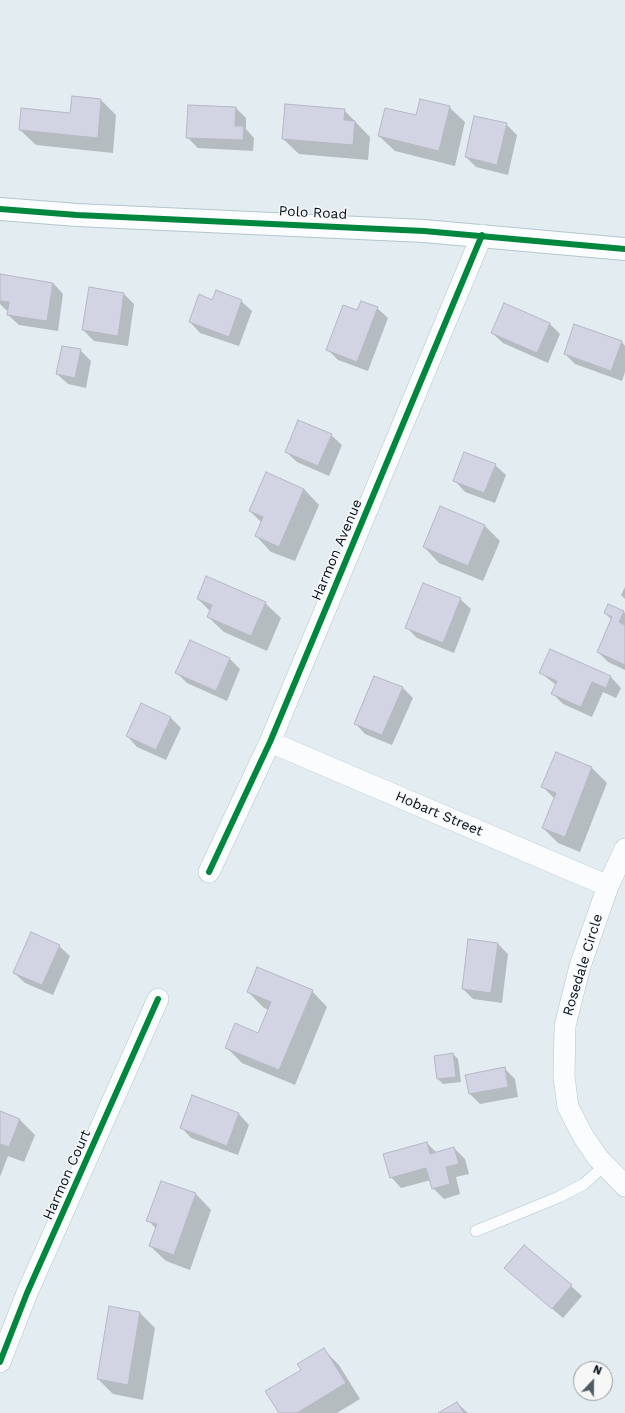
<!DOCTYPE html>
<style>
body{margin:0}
#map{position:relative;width:625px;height:1413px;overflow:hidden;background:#e3ecf0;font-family:"Work Sans",sans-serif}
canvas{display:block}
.north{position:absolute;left:573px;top:1361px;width:40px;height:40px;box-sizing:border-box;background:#f7f7f7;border:1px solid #949a9f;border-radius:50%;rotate:22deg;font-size:11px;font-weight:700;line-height:16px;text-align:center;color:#000f1b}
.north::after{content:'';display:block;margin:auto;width:14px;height:18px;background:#4f5c66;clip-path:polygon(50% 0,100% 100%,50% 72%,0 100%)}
</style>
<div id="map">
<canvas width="625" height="1413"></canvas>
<div class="north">N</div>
</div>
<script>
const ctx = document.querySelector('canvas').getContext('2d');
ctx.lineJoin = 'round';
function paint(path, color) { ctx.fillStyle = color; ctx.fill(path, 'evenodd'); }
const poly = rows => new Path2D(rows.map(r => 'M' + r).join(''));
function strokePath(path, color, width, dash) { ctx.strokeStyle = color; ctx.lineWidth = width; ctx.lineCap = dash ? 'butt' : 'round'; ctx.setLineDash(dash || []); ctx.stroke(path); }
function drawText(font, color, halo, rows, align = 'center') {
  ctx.font = font + ' "Work Sans",sans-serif'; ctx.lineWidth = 3; ctx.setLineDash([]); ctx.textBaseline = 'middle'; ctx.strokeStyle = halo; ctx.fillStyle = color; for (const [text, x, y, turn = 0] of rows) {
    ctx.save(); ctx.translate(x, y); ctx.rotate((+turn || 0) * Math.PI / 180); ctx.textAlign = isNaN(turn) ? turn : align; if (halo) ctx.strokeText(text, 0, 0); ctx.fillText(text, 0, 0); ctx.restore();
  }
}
const shadow = poly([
 [101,100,116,115,113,153,36,145,20,130,71,114],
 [449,107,465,122,455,166,395,151,379,136],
 [236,108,246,118,246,129,254,138,253,151,198,148,187,137],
 [344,110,370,137,368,160,299,154,283,139],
 [506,124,517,135,508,175,476,167,466,157],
 [0,275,53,283,63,294,58,331,19,325,8,315,9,310,6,310,0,304],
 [124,294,134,304,128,346,94,341,83,330],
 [213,301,241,301,252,311,239,346,200,333,190,322],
 [505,304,550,324,560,334,548,363,503,343,492,333],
 [377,308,388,318,368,371,338,360,328,350,358,311],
 [575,325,622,342,625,346,625,372,622,381,575,364,565,354],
 [80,350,91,361,86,388,68,384,57,374],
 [331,435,342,445,329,476,297,462,286,452],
 [495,465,506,475,495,503,465,492,455,481],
 [304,489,319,505,295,561,271,552,256,536,262,523,250,511],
 [441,507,485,526,500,541,483,581,439,563,424,547],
 [625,587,625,599,621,595],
 [198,599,265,603,281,618,267,651,224,632,208,617,210,611],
 [460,599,471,609,454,653,417,638,406,627],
 [623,611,625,613,625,670,608,662,598,652,612,620,605,613],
 [551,650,611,677,621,688,616,698,603,692,592,717,563,704,552,693,556,685,541,673],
 [230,659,240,669,227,701,187,683,177,673],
 [402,687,413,698,392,745,365,734,355,723],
 [170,717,181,728,166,760,137,747,127,736],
 [592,768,607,783,580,852,558,843,543,828,555,799,543,787],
 [498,944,508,954,502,1003,473,999,463,989],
 [59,946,70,956,53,995,25,983,14,973],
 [312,991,327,1007,295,1085,242,1063,226,1047,259,1034,269,1010,264,1008,248,992],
 [453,1054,458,1059,461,1082,443,1084,438,1079,435,1056],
 [504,1068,515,1079,518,1097,480,1104,470,1094,466,1076],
 [0,1112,19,1119,35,1135,24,1162,8,1156,0,1177],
 [239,1114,249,1125,238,1155,191,1138,181,1127],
 [427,1143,437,1153,454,1148,465,1159,469,1174,456,1177,460,1194,444,1199,433,1188,431,1180,401,1188,391,1177],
 [161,1182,196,1194,211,1210,190,1270,166,1261,150,1246,156,1229,148,1220],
 [505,1268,571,1286,582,1296,563,1318],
 [110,1307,140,1313,155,1328,143,1400,113,1394,98,1379],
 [324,1350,339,1365,360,1399,337,1413,280,1413],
 [457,1403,468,1413,440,1413]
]);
const building = poly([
 [72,96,101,99,98,138,19,130,21,108,70,113,72,96],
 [420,99,450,106,439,151,378,136,385,108,416,115,420,99],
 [285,104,345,109,344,120,355,121,353,145,282,139,285,104],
 [188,105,236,107,235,126,244,126,243,140,186,138,188,105],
 [474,116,507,123,497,165,465,157,474,116],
 [0,274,53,283,47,321,7,315,9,302,0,301,0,274],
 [89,287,124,293,118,336,82,330,89,287],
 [216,290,242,300,229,337,189,322,199,294,212,300,216,290],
 [361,301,378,307,357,362,326,350,343,305,357,310,361,301],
 [504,303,550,323,537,353,491,333,504,303],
 [574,324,622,341,611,371,564,354,574,324],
 [62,346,81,349,75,378,56,374,62,346],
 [298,420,332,434,318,466,285,452,298,420],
 [464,452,496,464,484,493,453,481,464,452],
 [266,472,304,489,279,547,255,536,263,517,249,511,266,472],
 [440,506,485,525,468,566,423,547,440,506],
 [206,576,266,602,251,636,207,617,212,605,197,599,206,576],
 [423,583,461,598,443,643,405,628,423,583],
 [608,604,624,611,619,622,625,625,625,665,597,652,612,617,604,613,608,604],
 [190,640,230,658,216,691,175,673,190,640],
 [550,649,611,676,606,688,592,682,581,707,551,694,557,681,539,673,550,649],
 [374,676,403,687,382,735,354,724,374,676],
 [141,703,171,717,156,750,126,736,141,703],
 [556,752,592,767,565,837,542,828,556,793,541,787,556,752],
 [31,932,60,945,42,985,13,973,31,932],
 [468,939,498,943,491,993,462,989,468,939],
 [257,967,313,990,279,1070,225,1048,235,1023,258,1033,271,1002,247,992,257,967],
 [453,1053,456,1077,437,1079,434,1056,453,1053],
 [505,1067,508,1087,469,1094,465,1075,505,1067],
 [192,1095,239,1113,227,1146,180,1128,192,1095],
 [0,1111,20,1119,9,1147,0,1144,0,1111],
 [427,1142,430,1154,454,1147,459,1164,446,1167,450,1184,432,1189,426,1168,390,1178,383,1154,427,1142],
 [161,1181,196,1193,174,1255,149,1246,157,1224,146,1221,161,1181],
 [524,1245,572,1285,552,1309,504,1268,524,1245],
 [109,1306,140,1312,128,1385,97,1379,109,1306],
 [324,1348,346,1383,297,1413,279,1413,265,1391,301,1370,297,1364,324,1348],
 [457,1402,464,1413,438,1413,457,1402]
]);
const lane = poly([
 [476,1231,559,1197,584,1184,605,1165]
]);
const street = poly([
 [270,742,608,886],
 [625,849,608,886,580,966,565,1026,564,1077,568,1107,583,1136,598,1158,625,1186],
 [209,872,270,742,482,235],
 [0,1362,27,1293,158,999]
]);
const secondary = poly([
 [0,209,77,215,424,231,625,249]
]);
const cycleway = poly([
 [0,209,77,215,424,231,625,249],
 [209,872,270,742,482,235],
 [0,1362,27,1293,158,999]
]);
const streetNames = [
 ["Polo Road",313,213,3],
 ["Harmon Avenue",337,550,-67],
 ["Hobart Street",439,814,23],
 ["Rosedale Circle",583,965,-73],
 ["Harmon Court",67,1175,-66]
];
paint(shadow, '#0003');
paint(building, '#d2d4e3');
strokePath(building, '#b5b7c5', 1);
strokePath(lane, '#b3c6d0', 12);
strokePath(street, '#b3c6d0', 22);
strokePath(secondary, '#b3c6d0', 24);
strokePath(lane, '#fbfcfd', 11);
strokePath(street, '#fbfcfd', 21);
strokePath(secondary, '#fbfcfd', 22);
strokePath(cycleway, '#00873e', 6);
drawText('14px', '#000f1b', '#f7f7f7', streetNames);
</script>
